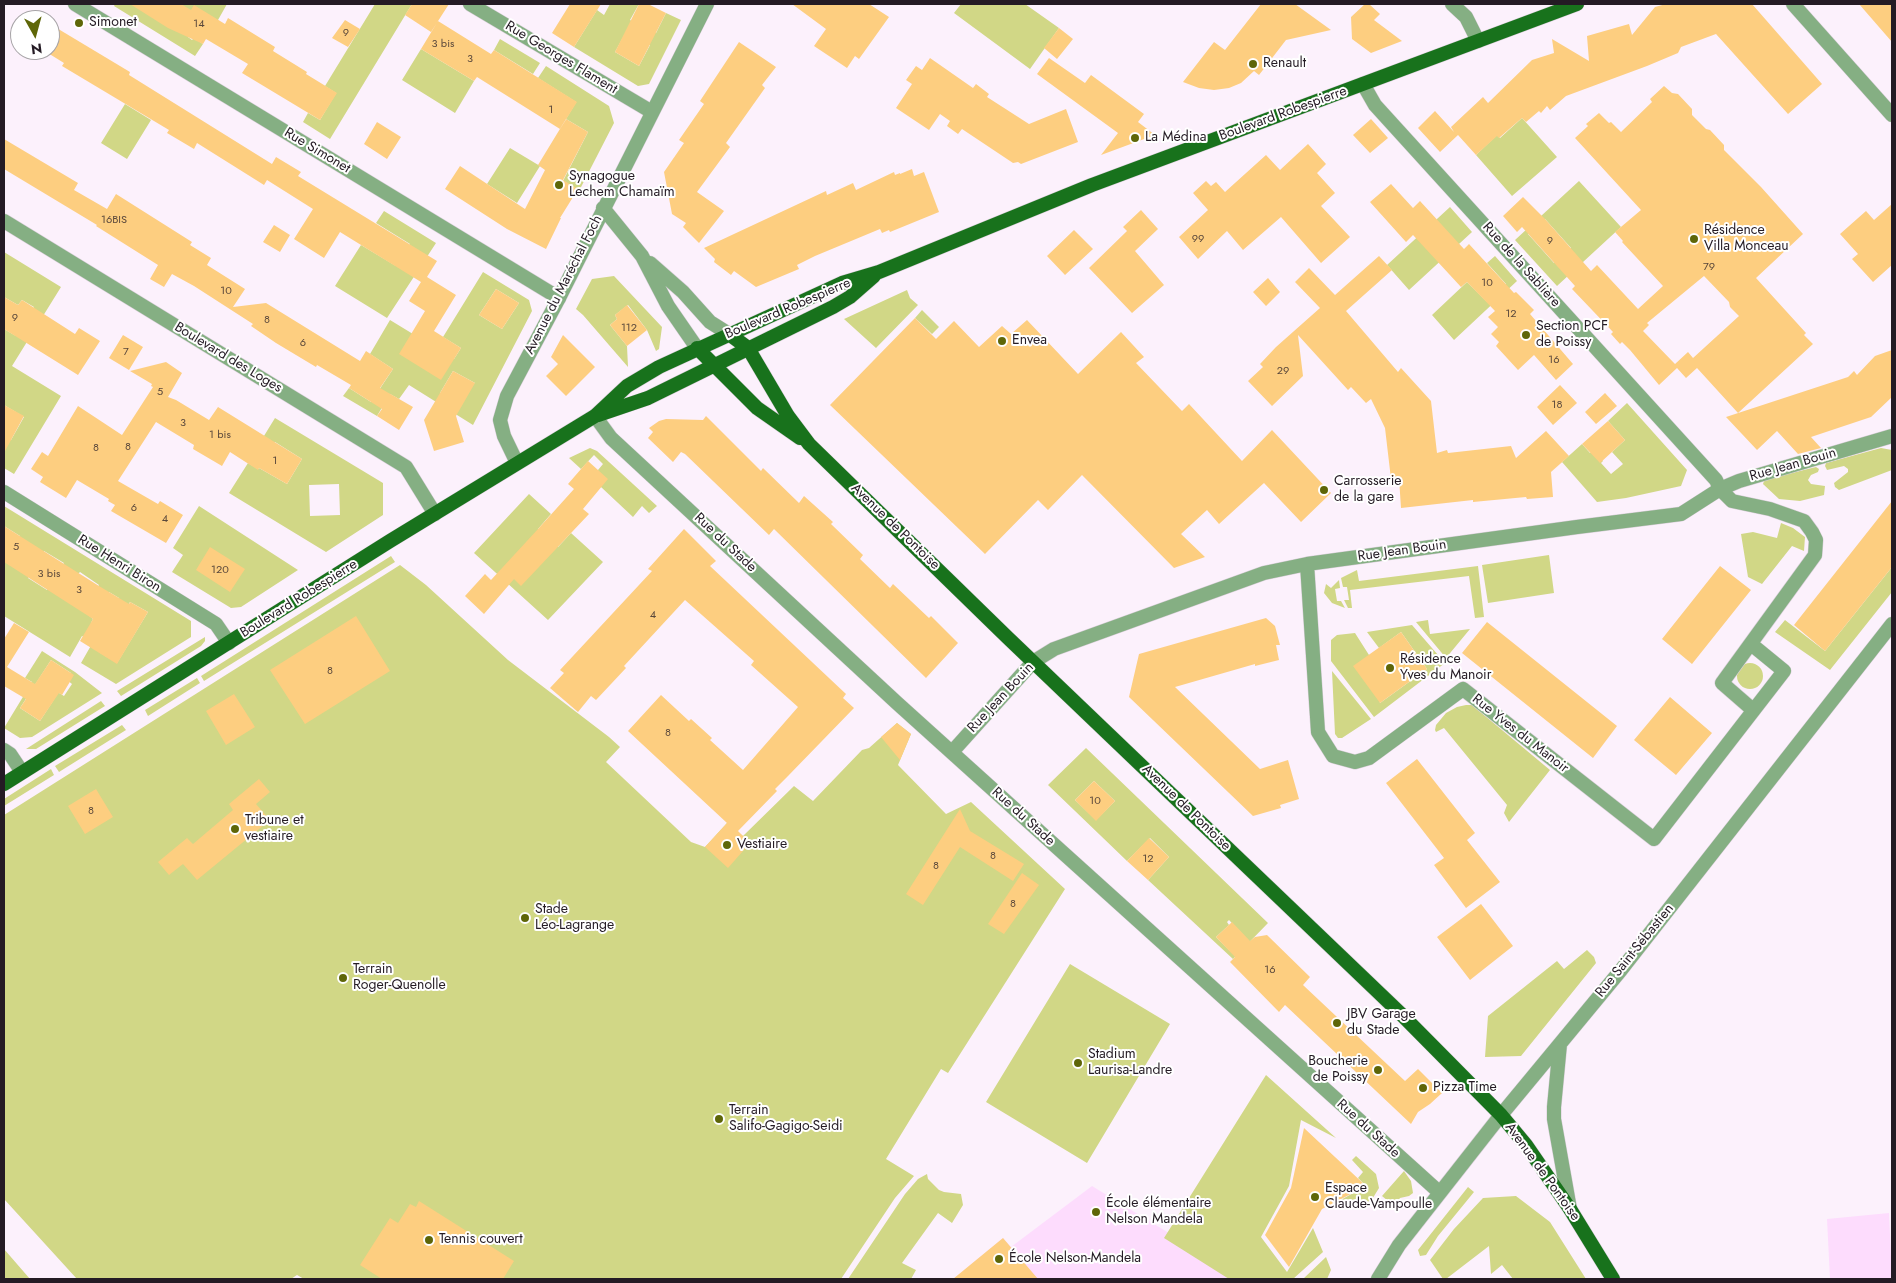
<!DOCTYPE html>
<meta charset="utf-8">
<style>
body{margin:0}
#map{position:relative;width:1896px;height:1283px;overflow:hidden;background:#fcf1fc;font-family:Jost,sans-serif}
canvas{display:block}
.frame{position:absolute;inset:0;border:5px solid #241b24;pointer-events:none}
.north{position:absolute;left:10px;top:10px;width:50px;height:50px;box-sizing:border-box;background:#fff;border:1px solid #a7a4a7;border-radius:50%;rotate:173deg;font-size:14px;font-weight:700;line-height:20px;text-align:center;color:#241b24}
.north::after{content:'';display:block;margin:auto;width:18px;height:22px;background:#5e6608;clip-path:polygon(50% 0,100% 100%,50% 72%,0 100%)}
</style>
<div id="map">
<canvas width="1896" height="1283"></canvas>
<div class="frame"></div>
<div class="north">N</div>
</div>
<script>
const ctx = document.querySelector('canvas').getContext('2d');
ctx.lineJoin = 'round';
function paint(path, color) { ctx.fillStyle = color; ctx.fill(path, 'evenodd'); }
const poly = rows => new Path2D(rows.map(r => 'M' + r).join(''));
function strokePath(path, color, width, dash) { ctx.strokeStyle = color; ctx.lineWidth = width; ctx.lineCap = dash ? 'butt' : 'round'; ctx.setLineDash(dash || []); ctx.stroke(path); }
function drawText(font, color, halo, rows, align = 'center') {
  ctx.font = font + ' Jost,sans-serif'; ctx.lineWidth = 4; ctx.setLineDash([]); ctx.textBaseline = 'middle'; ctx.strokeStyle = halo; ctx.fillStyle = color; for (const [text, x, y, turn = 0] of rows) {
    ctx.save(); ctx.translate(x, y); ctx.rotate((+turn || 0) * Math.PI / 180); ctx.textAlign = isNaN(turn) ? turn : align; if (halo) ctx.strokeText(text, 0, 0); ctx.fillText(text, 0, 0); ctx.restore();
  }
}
const built = poly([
 [1092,1186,1244,1279,958,1279,963,1271,1003,1238,1011,1247],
 [1889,1213,1892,1279,1830,1279,1827,1219]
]);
const green = poly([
 [115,4,150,4,145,12,182,5,181,4,227,4,218,20,189,35,188,37,192,40,194,38,203,44,195,56,114,6],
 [375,4,412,4,330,139,303,122,308,113,320,120,336,93,325,86],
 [610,4,639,4,630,20,656,33,666,13,681,20,649,84,638,86,574,47,597,10,604,15],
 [626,32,650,45,639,66,615,52],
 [961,4,1025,4,1059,28,1030,69,954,13],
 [500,39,540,63,533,74,494,50],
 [421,49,474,81,455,113,402,80],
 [546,66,609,106,614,123,579,191,563,181,588,132,566,119,576,102,538,78],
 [125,104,151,120,127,159,101,143],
 [1522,118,1557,157,1512,196,1476,155,1497,135,1500,138],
 [510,148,540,166,517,203,487,184],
 [1579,181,1621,227,1557,286,1515,240],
 [1545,219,1571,248,1554,263,1528,234],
 [1450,207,1472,232,1409,290,1387,265],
 [384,211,436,243,387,318,335,286,361,245,396,266,410,244,376,223],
 [4,252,61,287,12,366,61,396,14,474,4,468,4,436,11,440,24,417,4,405,4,329,16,336,34,307,22,300,18,305,4,297],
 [1495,256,1517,281,1454,340,1432,315,1467,282,1487,302,1506,284,1487,263],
 [483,272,529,300,532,311,473,425,409,385,399,399,390,394,377,416,343,396,349,388,371,402,393,369,370,354,390,320,454,359,461,348,443,337],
 [496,289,519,303,502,329,479,315],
 [453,371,475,383,440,393],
 [614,276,662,327,659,349,656,351,647,330,628,305,615,315,617,319,610,325,627,346,628,367,583,315,576,309,592,279],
 [907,290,910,298,918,305,876,348,844,319],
 [922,310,939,327,932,334,915,318],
 [1627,403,1687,470,1681,486,1626,498,1597,502,1562,462,1582,444,1590,453,1594,450,1603,461,1601,463,1611,474,1623,464,1612,452,1625,440,1608,421],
 [275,418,383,483,383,515,326,552,229,493,248,463,258,469,259,468,287,484,302,459,275,442,259,444],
 [339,484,340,515,310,516,309,485],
 [590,448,597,451,657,506,649,513,642,506,633,517,601,487,598,470,603,464,594,455,581,469,569,458],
 [1881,448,1892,450,1892,470,1839,490,1835,487,1834,483,1848,472,1848,469,1844,466,1827,470,1825,466,1826,463],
 [1816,467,1819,469,1818,472,1811,475,1808,480,1811,484,1825,486,1824,495,1800,501,1779,499,1763,484,1764,481,1767,479],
 [529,494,551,514,538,529,558,547,571,533,603,562,548,620,474,553],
 [4,506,191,621,191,637,116,684,81,663,93,642,82,636,70,657,4,616,4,563,20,536,4,526],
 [44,551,64,563,62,566,77,575,80,572,99,585,88,602,109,592,119,598,100,629,91,623,93,619,51,583,47,590,28,578],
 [130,602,148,612,117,663,99,652],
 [199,506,298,570,241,607,231,608,172,572,183,555,173,548],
 [1781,523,1793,528,1805,537,1804,551,1792,546,1762,584,1748,577,1741,534,1753,532,1777,538],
 [1549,555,1554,593,1488,603,1482,565],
 [391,556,395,562,204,681,201,676],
 [400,565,426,585,508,660,609,737,620,747,606,762,691,842,705,847,727,823,743,836,794,786,813,801,862,750,869,748,897,723,911,734,898,765,946,814,971,802,1065,889,948,1073,941,1069,886,1159,914,1176,895,1198,841,1279,304,1279,297,1275,291,1279,77,1279,4,1199,4,815],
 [1478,566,1484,617,1475,618,1469,576,1350,590,1352,608,1348,608,1344,600,1349,600,1347,587,1343,587,1341,578,1357,570,1359,581],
 [1892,567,1892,592,1830,670,1775,632,1785,620,1825,651],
 [1339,580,1340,588,1335,589,1337,601,1341,601,1345,608,1332,603,1324,593,1326,584,1331,588],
 [1428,620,1430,634,1470,629,1446,658,1416,622],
 [1412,625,1445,663,1374,717,1331,661,1331,640,1337,635,1355,633,1369,655,1380,703,1427,669,1401,632,1379,648,1367,632],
 [205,637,205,641,201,646,121,696,117,691],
 [42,651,75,672,102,693,32,737,20,738,4,728,32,682,25,678],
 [51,660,71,673,67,680,72,684,64,696,56,691,53,701,40,721,20,708],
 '1737 676a13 13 0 1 1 26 0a13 13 0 1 1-26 0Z',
 [1332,671,1371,719,1342,738,1338,738,1335,734],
 [197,678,200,683,148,716,145,710],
 [101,701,105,706,36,749,26,749],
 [1466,705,1472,705,1550,770,1509,822,1504,813,1507,805,1444,728,1436,732,1435,730,1436,725,1446,713,1457,707],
 [122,725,126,730,59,772,55,766],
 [1086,748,1268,923,1233,959,1148,880,1169,857,1150,838,1127,861,1048,785],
 [1094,781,1115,801,1096,820,1075,800],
 [1229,920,1245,937,1230,951,1216,937,1229,925,1227,922],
 [51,769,54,775,4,806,4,799],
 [1587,950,1594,957,1596,963,1521,1056,1485,1057,1488,1016,1557,961,1564,969],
 [1070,964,1170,1024,1087,1163,986,1102],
 [1266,1075,1336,1138,1301,1120,1289,1186,1261,1237,1287,1272,1313,1228,1323,1252,1293,1279,1229,1279,1164,1238],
 [1356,1156,1376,1174,1379,1188,1371,1201,1328,1207,1366,1186,1358,1178,1363,1172,1352,1160],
 [1404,1171,1411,1181,1413,1193,1409,1196,1400,1198,1394,1206,1382,1196],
 [927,1174,928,1179,939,1190,944,1192,961,1194,963,1205,952,1223,938,1213,902,1263,916,1270,911,1279,848,1279,905,1194,918,1179],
 [1468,1187,1474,1192,1438,1236,1426,1255,1420,1256,1418,1250],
 [1516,1196,1550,1222,1586,1279,1513,1279,1502,1265,1491,1274,1489,1246,1446,1279,1443,1279,1430,1260,1454,1229,1483,1198],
 [4,1249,30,1279,4,1279],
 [1326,1257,1331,1270,1327,1279,1303,1279]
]);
const building = poly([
 [130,4,181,4,191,10,194,5,225,24,228,18,275,47,273,51,307,72,306,74,337,93,320,120,242,73,248,64,206,39,203,44,168,28],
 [412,4,449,4,431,32,405,15],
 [570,4,601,4,574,47,552,33],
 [639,4,648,4,666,13,639,66,615,52],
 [792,4,869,4,889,17,859,59,855,56,847,68,814,46,826,29],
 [1261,4,1295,4,1331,30,1286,40,1259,75,1254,71,1241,83,1229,88,1214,90,1199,88,1183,82,1214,42,1225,50],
 [1365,4,1369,4,1380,14,1374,20,1402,41,1371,53,1352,39,1351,17],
 [1666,4,1752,4,1822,84,1788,114,1716,34,1681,47,1678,53,1647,66,1566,96,1550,110,1547,106,1541,113,1539,111,1526,122,1522,118,1499,138,1497,136,1476,155,1458,135,1440,152,1418,128,1435,111,1454,132,1451,127,1483,97,1488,103,1532,60,1554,53,1552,39,1589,61,1587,36,1629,24,1632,35,1655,7],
 [1859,4,1892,4,1892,42],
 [345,20,360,29,348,47,332,38],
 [438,21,491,54,494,50,577,102,560,129,477,77,474,81,421,49],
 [50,24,130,72,129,75,272,164,276,157,301,172,298,176,437,261,427,277,456,295,434,331,461,348,441,380,399,354,425,311,409,301,421,282,340,232,324,258,294,239,313,209,267,180,264,185,197,143,194,149,167,133,169,130,62,66,64,63,43,50,50,50],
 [1059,28,1073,39,1057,59,1044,48],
 [739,42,776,67,762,85,765,88,726,143,730,147,697,192,724,211,699,243,683,227,686,223,672,214,664,172,684,143,679,140,704,104,700,101],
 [930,58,973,88,976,84,989,94,987,97,1029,124,1066,109,1078,142,1021,164,1018,162,1013,163,962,129,958,134,947,126,950,121,940,114,929,130,896,108,912,84,906,80,916,66,922,70],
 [1049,58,1085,83,1091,75,1144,114,1138,122,1155,135,1101,155,1118,133,1037,74],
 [1664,86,1672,93,1678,94,1692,109,1692,115,1706,129,1710,130,1724,145,1724,150,1761,187,1803,234,1756,278,1806,333,1804,335,1813,344,1738,413,1697,368,1686,378,1677,368,1659,385,1630,350,1622,342,1620,344,1611,334,1613,332,1572,289,1575,286,1522,227,1517,232,1503,216,1523,197,1545,219,1591,271,1597,265,1638,309,1663,286,1622,242,1623,241,1615,232,1641,210,1575,138,1588,126,1586,124,1599,113,1609,123,1611,122,1621,132,1652,102,1650,99],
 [1704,276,1729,302,1730,307,1739,316,1693,358,1688,352,1675,364,1643,331,1649,325,1647,323],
 [566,119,588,132,563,180,578,189,560,218,561,218,546,249,507,229,445,189,460,166,525,209,545,170,538,165],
 [1371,119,1388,138,1370,153,1353,135],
 [377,122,401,137,387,159,364,144],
 [4,139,78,183,74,190,107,209,116,194,192,242,190,245,211,258,207,265,245,289,233,307,266,303,360,361,366,351,393,369,380,388,413,407,399,430,377,416,382,409,349,388,351,385,317,365,316,367,276,343,251,326,253,324,194,286,172,274,164,287,150,279,158,265,96,226,97,225,4,169],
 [1308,144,1326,164,1317,173,1335,193,1321,206,1350,237,1321,263,1281,217,1243,250,1227,231,1198,259,1179,237,1208,210,1193,193,1206,181,1211,186,1216,182,1225,192,1266,155,1280,170],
 [912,169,914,176,924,172,939,212,890,232,889,230,882,233,880,229,815,256,797,265,799,269,756,287,734,271,731,275,714,262,715,259,704,248,826,191,827,195,853,183,856,190,894,172,895,175,900,173,900,174],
 [1391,184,1413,208,1420,201,1464,249,1469,244,1514,293,1516,292,1534,310,1530,314,1573,364,1556,380,1534,355,1518,370,1496,346,1499,342,1491,334,1498,327,1488,317,1495,311,1467,282,1461,287,1413,235,1406,242,1370,202],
 [1892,204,1892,265,1873,282,1852,259,1858,254,1840,234,1866,211,1874,220],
 [1141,210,1158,229,1135,251,1164,285,1132,313,1089,268,1127,231,1123,227],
 [274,225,290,235,280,252,263,242],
 [1074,230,1093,249,1065,275,1047,256],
 [1379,256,1392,270,1346,311,1398,372,1401,368,1431,401,1437,453,1447,450,1448,453,1511,446,1516,458,1546,431,1569,456,1551,472,1553,497,1527,499,1526,497,1473,502,1473,500,1401,508,1399,478,1391,479,1385,428,1371,399,1366,403,1351,387,1348,390,1298,335,1303,376,1272,406,1248,381,1263,367,1260,364,1276,347,1320,308,1295,282,1309,268,1335,295],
 [1268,278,1280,292,1266,306,1253,292],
 [496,289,519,303,502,329,479,315],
 [4,297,18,305,22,300,75,334,79,328,100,341,78,375,4,329],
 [627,305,647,330,627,346,610,325,617,319,615,315],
 [915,318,936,339,954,321,979,347,1002,326,1011,334,1027,320,1078,374,1121,332,1144,357,1136,363,1182,411,1189,404,1242,461,1272,430,1331,493,1301,522,1264,483,1219,524,1207,510,1181,534,1205,557,1174,568,1082,475,1048,510,1038,500,985,554,830,405],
 [123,335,143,347,129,370,109,358],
 [563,335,595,367,566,396,546,376,558,364,551,357],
 [1892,350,1892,397,1871,417,1811,437,1821,448,1798,454,1777,431,1757,450,1726,417,1848,377,1854,371,1857,375,1875,356],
 [166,362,182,373,168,397,176,400,209,420,218,407,302,459,287,484,259,468,258,470,230,452,222,466,193,449,194,445,156,422,118,481,158,504,160,501,183,515,166,543,111,511,115,505,108,501,109,499,77,480,66,498,40,482,43,477,31,469,42,452,48,456,78,406,122,435,153,387,151,386,152,384,130,371],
 [453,371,475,383,456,416,464,442,434,451,424,420],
 [1560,385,1577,403,1553,425,1537,407],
 [1605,393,1617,406,1596,424,1585,412],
 [4,405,24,416,4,453],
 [706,416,761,471,763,468,799,503,804,496,833,522,831,524,863,555,860,559,890,588,893,584,929,618,931,616,958,643,926,678,774,529,769,535,685,454,681,452,673,462,648,438,653,432,649,428,659,421,666,419,703,420],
 [1608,421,1625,440,1600,463,1582,444],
 [588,461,608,479,583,509,589,514,521,586,514,579,484,614,465,596,485,574,491,580,538,529,574,489,568,484],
 [1892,501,1892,567,1825,651,1794,625],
 [4,526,99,586,129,604,130,602,148,612,117,664,80,641,93,619,4,562],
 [684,529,716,561,710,566,846,694,843,698,854,708,788,776,775,789,777,791,738,831,750,843,728,868,705,847,727,823,628,731,661,695,689,721,691,719,712,738,710,740,743,770,798,707,751,665,754,661,685,600,624,666,626,668,596,700,591,696,578,712,550,688,564,673,560,670,652,571,648,569],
 [210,547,245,569,230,592,196,570],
 [1720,566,1751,590,1692,664,1662,639],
 [356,616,390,671,305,724,270,670],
 [1266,618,1275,626,1280,645,1276,645,1279,660,1255,666,1255,664,1175,687,1260,769,1288,760,1299,799,1280,805,1281,808,1253,816,1129,697,1139,654],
 [1487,622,1617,726,1593,758,1462,653],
 [14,623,29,632,7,667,35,684,51,660,74,675,62,695,59,693,40,721,20,708,26,699,4,686,4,639],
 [1401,632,1427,669,1380,703,1353,666],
 [234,694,255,727,226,745,206,711],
 [1670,697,1712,733,1676,775,1634,740],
 [897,723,911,734,900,760,881,737],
 [1417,759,1475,833,1467,840,1500,882,1466,908,1434,865,1444,858,1386,783],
 [259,779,270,792,256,804,270,820,197,880,183,864,169,875,158,862,187,838,193,844,233,810,229,804],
 [1094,781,1115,801,1096,821,1075,800],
 [96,789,113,817,85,834,68,806],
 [960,809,970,831,1024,864,1013,881,960,847,923,905,906,894],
 [1149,838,1169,857,1148,880,1127,861],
 [1022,873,1039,885,1004,934,988,924],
 [1481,904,1513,946,1470,980,1437,937],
 [1232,922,1250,941,1255,937,1267,935,1310,977,1303,985,1405,1081,1418,1069,1442,1093,1430,1104,1418,1112,1411,1124,1285,1005,1279,1012,1230,962,1235,957,1216,937],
 [1304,1128,1366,1186,1322,1209,1289,1267,1265,1235,1291,1188],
 [419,1201,514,1261,503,1279,382,1279,360,1265,390,1218,398,1223,410,1204,416,1207],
 [1003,1238,1038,1279,953,1279]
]);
const minor = poly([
 [75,4,559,298],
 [470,4,652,112],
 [1452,4,1466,17,1478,41],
 [1793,4,1892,115],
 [1363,84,1375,105,1716,480,1720,489,1732,501,1770,509,1804,521,1812,532,1816,540,1815,555,1722,683,1753,710],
 [4,221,406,467,435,514],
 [595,416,611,438,897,703,1439,1192],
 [4,492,216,624,229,643],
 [1307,564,1318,732,1333,756,1355,762,1369,758,1463,689,1654,839,1784,671,1751,644],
 [4,750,10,754,22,772],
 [952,752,1033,662,1054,649,1264,573,1307,564,1577,527,1681,514,1720,489,1739,481,1892,436],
 [1378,1279,1399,1245,1501,1115]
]);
const tertiary = poly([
 [603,208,642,256,668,306,697,348],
 [650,263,683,292,710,322,729,334],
 [517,463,504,436,500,420,507,396,559,298,707,4],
 [1560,1044,1554,1107,1554,1119,1570,1209],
 [1501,1115,1621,970,1892,624]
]);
const primary = poly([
 [729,334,748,348,788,416,809,444,1007,637,1400,1013,1501,1115,1526,1145,1570,1209,1613,1279],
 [697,348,757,408,800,438],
 [598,415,648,398,833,307,850,297,874,276],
 [4,784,390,541,595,416,627,386,659,367,842,283,879,272,1092,185,1577,4]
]);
const markers = [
 [79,23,5,"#5e6608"],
 [1253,64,5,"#5e6608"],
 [1135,138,5,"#5e6608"],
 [559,185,5,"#5e6608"],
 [1694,239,5,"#5e6608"],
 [1526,335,5,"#5e6608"],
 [1002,341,5,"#5e6608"],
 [1324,490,5,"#5e6608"],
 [1390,668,5,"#5e6608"],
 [235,829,5,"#5e6608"],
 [727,845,5,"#5e6608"],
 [525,918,5,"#5e6608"],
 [343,978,5,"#5e6608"],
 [1337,1023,5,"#5e6608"],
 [1078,1063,5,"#5e6608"],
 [1378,1070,5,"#5e6608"],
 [1423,1088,5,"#5e6608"],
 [719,1119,5,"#5e6608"],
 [1315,1197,5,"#5e6608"],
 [1096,1212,5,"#5e6608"],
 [429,1240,5,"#5e6608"],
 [999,1259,5,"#5e6608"]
];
const numberNames = [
 ["14",199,24],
 ["9",346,33],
 ["3 bis",443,44],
 ["3",470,59],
 ["1",551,110],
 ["16BIS",114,220],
 ["99",1198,239],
 ["9",1550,241],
 ["79",1709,267],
 ["10",1487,283],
 ["10",226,291],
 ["12",1511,314],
 ["9",15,318],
 ["8",267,320],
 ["112",629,328],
 ["6",303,343],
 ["7",126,352],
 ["16",1554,360],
 ["29",1283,371],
 ["5",160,392],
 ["18",1557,405],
 ["3",183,423],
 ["1 bis",220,435],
 ["8",128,447],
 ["8",96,448],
 ["1",275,461],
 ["6",134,508],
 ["4",165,519],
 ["5",16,547],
 ["120",220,570],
 ["3 bis",49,574],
 ["3",79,590],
 ["4",653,615],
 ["8",330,671],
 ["8",668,733],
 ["10",1095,801],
 ["8",91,811],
 ["8",993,856],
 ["12",1148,859],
 ["8",936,866],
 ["8",1013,904],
 ["16",1270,970]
];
const poiNames = [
 ["Simonet",89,23],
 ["Renault",1263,64],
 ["La Médina",1145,138],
 ["Synagogue",569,177],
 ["Lechem Chamaïm",569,193],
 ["Résidence",1704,231],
 ["Villa Monceau",1704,247],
 ["Section PCF",1536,327],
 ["de Poissy",1536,343],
 ["Envea",1012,341],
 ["Carrosserie",1334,482],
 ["de la gare",1334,498],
 ["Résidence",1400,660],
 ["Yves du Manoir",1400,676],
 ["Tribune et",245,821],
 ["vestiaire",245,837],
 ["Vestiaire",737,845],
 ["Stade",535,910],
 ["Léo-Lagrange",535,926],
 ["Terrain",353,970],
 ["Roger-Quenolle",353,986],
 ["JBV Garage",1347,1015],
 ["du Stade",1347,1031],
 ["Stadium",1088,1055],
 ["Laurisa-Landre",1088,1071],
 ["Boucherie",1368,1062,"right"],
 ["de Poissy",1368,1078,"right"],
 ["Pizza Time",1433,1088],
 ["Terrain",729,1111],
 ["Salifo-Gagigo-Seidi",729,1127],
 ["Espace",1325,1189],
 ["Claude-Vampoulle",1325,1205],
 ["École élémentaire",1106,1204],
 ["Nelson Mandela",1106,1220],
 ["Tennis couvert",439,1240],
 ["École Nelson-Mandela",1009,1259]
];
const streetNames = [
 ["Rue Georges Flament",561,58,31],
 ["Boulevard Robespierre",1283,114,-20],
 ["Rue Simonet",317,151,31],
 ["Rue de la Sablière",1521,265,48],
 ["Avenue du Maréchal Foch",564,285,-63],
 ["Boulevard Robespierre",788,309,-23],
 ["Boulevard des Loges",228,358,31],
 ["Rue Jean Bouin",1793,465,-16],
 ["Avenue de Pontoise",895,527,44],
 ["Rue du Stade",725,543,43],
 ["Rue Jean Bouin",1402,551,-8],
 ["Rue Henri Biron",119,564,32],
 ["Boulevard Robespierre",299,599,-32],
 ["Rue Jean Bouin",1001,698,-47],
 ["Rue Yves du Manoir",1520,734,38],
 ["Avenue de Pontoise",1186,808,44],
 ["Rue du Stade",1023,817,42],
 ["Rue Saint-Sébastien",1635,951,-51],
 ["Rue du Stade",1368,1129,42],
 ["Avenue de Pontoise",1542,1172,54]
];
paint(built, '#fddcfd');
paint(green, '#d1d786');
paint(building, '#fdce80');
strokePath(minor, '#d9cfd9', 15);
strokePath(tertiary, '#d9cfd9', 15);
strokePath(primary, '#d9cfd9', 15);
strokePath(minor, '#85af83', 14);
strokePath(tertiary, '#85af83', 14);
strokePath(primary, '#18721c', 14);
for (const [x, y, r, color] of markers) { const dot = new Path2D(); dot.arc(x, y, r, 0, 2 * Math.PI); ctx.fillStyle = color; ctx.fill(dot); strokePath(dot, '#fff', 2); }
drawText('11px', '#5a483b', null, numberNames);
drawText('14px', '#241b24', '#fff', poiNames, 'left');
drawText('14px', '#241b24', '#fff', streetNames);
</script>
